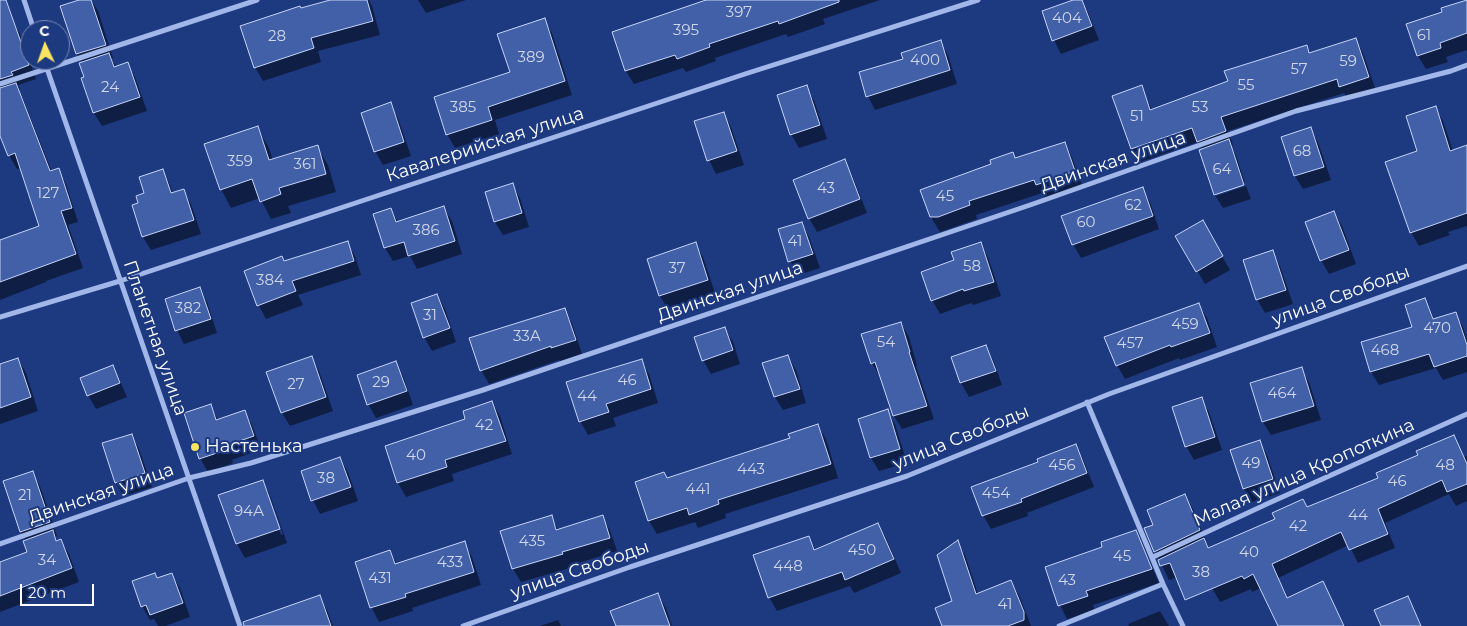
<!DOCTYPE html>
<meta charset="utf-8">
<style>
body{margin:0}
#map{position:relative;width:1467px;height:626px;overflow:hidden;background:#1d3980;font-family:Montserrat,sans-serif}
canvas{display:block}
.north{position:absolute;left:20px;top:20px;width:50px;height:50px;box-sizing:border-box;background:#1d3980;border:1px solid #7788b3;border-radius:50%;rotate:357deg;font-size:14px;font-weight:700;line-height:20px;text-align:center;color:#fff}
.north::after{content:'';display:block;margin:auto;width:18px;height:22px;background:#f9e460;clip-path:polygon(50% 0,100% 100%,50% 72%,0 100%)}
.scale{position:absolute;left:20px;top:584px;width:74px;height:22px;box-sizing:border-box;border:2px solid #fff;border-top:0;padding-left:6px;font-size:15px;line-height:18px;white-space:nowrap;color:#fff;-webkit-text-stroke:4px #1d3980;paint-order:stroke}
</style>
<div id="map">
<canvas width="1467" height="626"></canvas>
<div class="north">С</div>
<div class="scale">20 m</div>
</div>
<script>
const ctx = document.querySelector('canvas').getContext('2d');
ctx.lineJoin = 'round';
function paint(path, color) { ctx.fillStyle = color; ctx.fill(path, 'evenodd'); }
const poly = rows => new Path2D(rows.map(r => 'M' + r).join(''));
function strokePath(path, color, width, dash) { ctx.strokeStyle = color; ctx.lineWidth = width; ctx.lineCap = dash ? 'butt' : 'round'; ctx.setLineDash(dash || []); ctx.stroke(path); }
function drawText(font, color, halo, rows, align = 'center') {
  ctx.font = font + ' Montserrat,sans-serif'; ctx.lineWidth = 4; ctx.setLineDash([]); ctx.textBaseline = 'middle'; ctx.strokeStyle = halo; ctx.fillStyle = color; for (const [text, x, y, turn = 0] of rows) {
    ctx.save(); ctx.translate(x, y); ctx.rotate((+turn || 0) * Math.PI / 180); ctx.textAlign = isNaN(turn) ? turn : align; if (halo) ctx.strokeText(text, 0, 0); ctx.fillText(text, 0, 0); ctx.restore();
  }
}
const shadow = poly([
 [83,0,91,0,98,11,113,58,111,59,116,67,127,64,135,77,147,111,102,126,94,113,83,79,85,78,83,63,77,54,62,7],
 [335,0,369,0,372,6,380,35,318,51,321,62,263,81,255,67,301,9],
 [418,0,466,0,426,13],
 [713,0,880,0,823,19,825,24,788,37,786,34,715,58,716,61,686,72,683,68,634,84,626,71],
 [1076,0,1081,0,1088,12,1099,40,1061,54,1054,40],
 [1467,1,1467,50,1446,57,1448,62,1426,69,1418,56,1444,13],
 [544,20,552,33,572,95,495,120,499,134,455,148,447,134,512,73],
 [13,22,21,36,36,79,18,85,20,89,18,90,23,99,52,172,58,170,66,184,78,222,68,225,83,268,46,281,46,282,0,300,0,242,40,226,21,168,17,169,9,155,0,133,0,27],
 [1355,39,1363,53,1376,91,1348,100,1344,93,1228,131,1233,145,1231,146,1236,155,1245,183,1216,193,1216,196,1246,186,1251,199,1223,208,1215,195,1203,150,1198,142,1140,162,1132,149,1114,97,1141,87,1152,110,1229,82,1306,47,1310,54],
 [940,42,948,55,957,84,875,110,868,96,904,60],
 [806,87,814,100,827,139,799,148,791,134],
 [390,104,398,118,411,156,383,165,375,151],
 [1435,108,1443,121,1453,151,1467,146,1467,226,1448,232,1450,235,1419,246,1411,232,1419,152],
 [723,113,731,127,744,165,716,174,709,160],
 [257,128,268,146,273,160,317,147,328,165,336,192,288,206,291,213,271,219,260,198,231,208,221,189],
 [1310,128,1318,142,1331,180,1303,189,1295,176,1282,138],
 [1065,143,1072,157,1082,185,1045,198,1042,193,976,215,977,219,940,232,932,219,922,190,993,165,1013,154,1016,159],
 [844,161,852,175,867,213,817,232,809,218],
 [163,171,170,185,173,194,183,190,191,204,201,234,151,250,143,237,140,204],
 [512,184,520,198,529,227,503,235,495,222,486,193],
 [1142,188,1150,202,1159,229,1081,258,1073,244],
 [444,208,452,221,462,254,417,269,410,256,393,261,385,248,391,209,398,222],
 [1334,212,1342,226,1356,264,1329,274,1321,260],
 [1202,222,1230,270,1205,284,1177,236],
 [802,223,809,237,820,268,798,275,790,261],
 [347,243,355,256,361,275,298,295,303,305,266,319,259,306,245,272],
 [695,244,703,257,715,293,668,309,660,296],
 [980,244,988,257,1001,296,973,305,971,303,940,314,932,300,955,261],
 [1273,252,1280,266,1293,304,1265,313,1257,299],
 [199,289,207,302,217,333,184,344,177,330],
 [437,295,445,309,456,342,432,351,424,337],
 [1425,300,1435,320,1455,313,1463,327,1467,339,1467,372,1443,380,1436,368,1379,385,1371,372,1414,328],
 [1199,305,1207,318,1217,347,1180,360,1179,358,1125,379,1117,365],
 [564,309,572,323,582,354,560,361,559,360,489,384,481,370],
 [901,323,909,337,917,366,916,366,934,419,902,429,894,416,881,376,880,377,872,363],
 [725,329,733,342,740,364,711,374,703,360],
 [986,346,993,360,1002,385,969,397,961,383,952,357],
 [788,356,796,370,806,403,783,410,775,397,764,364],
 [311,357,319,371,333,411,290,426,282,413,268,372],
 [18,359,26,373,38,411,0,424,0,365],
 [641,361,649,374,658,403,613,418,616,426,588,435,580,421],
 [395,363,403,376,413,405,376,418,368,404],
 [113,367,120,381,127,397,96,409,88,395],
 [1301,369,1309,382,1321,420,1271,435,1263,422,1251,384],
 [1201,399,1209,412,1222,450,1194,460,1186,446],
 [492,402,500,416,512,454,452,474,454,481,406,497,398,483,386,447,467,420],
 [210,405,218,420,245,411,252,425,261,449,232,460,233,463,208,472,200,458],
 [887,411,895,424,907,463,879,471,871,458,859,419],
 [818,426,826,439,838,478,725,514,726,518,698,528,695,522,657,534,649,521,636,483,667,479,791,439],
 [131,435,139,449,152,487,124,496,116,483,104,444],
 [1453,436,1464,457,1467,456,1467,501,1456,506,1449,494,1385,523,1395,548,1358,563,1349,545,1278,578,1288,599,1330,596,1344,626,1279,626,1261,588,1252,592,1251,589,1220,602,1212,588,1178,577,1169,580,1155,551,1154,526,1185,496,1193,509,1209,549,1380,478],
 [1259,441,1267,455,1280,493,1252,502,1244,489,1232,450],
 [1075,446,1083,459,1094,487,1027,513,1028,516,991,529,983,515,1040,463],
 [340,459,348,472,358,501,320,514,313,500],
 [32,472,40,486,57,536,55,537,58,542,61,541,69,554,79,582,0,612,0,564,28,553,26,541,21,532,5,482],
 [262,481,270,495,287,543,245,558,237,544,220,496],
 [266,494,269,494,283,534,281,535],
 [551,517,559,531,602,517,610,530,617,551,569,566,570,568,521,582,513,569],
 [878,524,886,538,901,573,854,593,850,586,777,611,769,597,809,538,816,551],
 [1135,532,1143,546,1159,583,1093,605,1095,610,1067,619,1060,605],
 [957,542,965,555,978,594,1011,581,1019,595,1031,626,943,626,954,602],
 [464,543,472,557,481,585,412,608,413,611,379,622,372,608,356,562,390,551,397,564],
 [172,575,180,588,190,617,165,626,158,626,154,619,150,620,142,606,158,580],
 [658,595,666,608,672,626,617,626],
 [319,597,327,610,333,626,270,626],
 [1160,611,1169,626,1129,626,1128,624],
 [558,620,561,626,540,626]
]);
const building = poly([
 [0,0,6,0,29,65,11,72,13,75,0,79,0,0],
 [79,0,91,0,106,45,76,54,60,6,79,0],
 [330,0,367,0,373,21,311,38,314,48,254,68,240,26,300,6,301,8,330,0],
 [706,0,839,0,839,2,779,24,778,21,709,44,710,47,677,59,675,55,625,71,612,32,706,0],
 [1073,0,1082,0,1092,26,1052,41,1042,11,1073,0],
 [1467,0,1467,33,1440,43,1441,48,1417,56,1406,24,1442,12,1441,8,1467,0],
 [545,18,565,81,488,107,492,120,446,135,434,97,510,72,497,34,545,18],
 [1356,38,1369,77,1339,87,1337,79,1221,117,1226,131,1197,142,1192,128,1131,149,1112,96,1142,85,1150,110,1228,81,1224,71,1307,45,1309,53,1356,38],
 [941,40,950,70,866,97,859,72,903,59,901,53,941,40],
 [109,53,114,67,128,62,140,97,93,113,81,78,84,77,79,63,109,53],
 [16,83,50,171,59,168,72,208,61,211,76,254,0,282,0,240,39,226,15,153,8,156,0,136,0,88,16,83],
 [807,85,820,125,790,135,777,95,807,85],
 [391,102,404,142,374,152,361,113,391,102],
 [1436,106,1450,151,1467,145,1467,213,1410,233,1385,162,1417,151,1406,116,1436,106],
 [724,112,737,151,707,161,694,121,724,112],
 [258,126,269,160,318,145,326,174,279,188,281,194,260,202,252,179,220,190,204,144,258,126],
 [1311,127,1324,167,1294,176,1281,137,1311,127],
 [1229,139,1244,185,1214,195,1199,150,1229,139],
 [1065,142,1075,171,1036,185,1034,180,969,201,970,205,938,217,930,217,920,190,991,164,990,160,1013,152,1015,158,1065,142],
 [845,159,860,199,808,219,793,180,845,159],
 [163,169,171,193,184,189,194,220,142,237,132,205,138,203,136,196,144,193,139,177,163,169],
 [513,183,522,213,494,222,485,192,513,183],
 [1143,187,1153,216,1072,245,1061,216,1143,187],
 [444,206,455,241,408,256,404,242,384,248,373,214,391,208,396,222,444,206],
 [1334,211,1349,250,1320,261,1305,222,1334,211],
 [1203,220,1223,256,1196,272,1175,236,1203,220],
 [802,222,813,254,788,262,778,229,802,222],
 [348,241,354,261,292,281,296,291,257,306,244,271,282,256,284,261,348,241],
 [696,242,708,280,659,296,647,259,696,242],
 [981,242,994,282,964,291,963,289,931,301,921,272,954,260,951,252,981,242],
 [1273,250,1286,290,1256,300,1243,260,1273,250],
 [200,287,211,319,175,331,165,299,200,287],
 [437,294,450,328,423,338,411,303,437,294],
 [1425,298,1433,319,1456,312,1467,345,1467,356,1434,367,1429,354,1370,372,1361,342,1412,327,1405,305,1425,298],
 [1199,303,1210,333,1171,347,1170,345,1116,366,1104,337,1199,303],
 [565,308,576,340,551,348,551,346,480,371,469,338,565,308],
 [901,322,910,352,909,352,927,406,893,416,875,362,871,364,861,334,901,322],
 [725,327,733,350,702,361,694,337,725,327],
 [986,345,996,371,960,383,951,357,986,345],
 [788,355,800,389,774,397,762,363,788,355],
 [312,356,326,397,281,413,266,372,312,356],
 [18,358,31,397,0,408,0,364,18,358],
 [642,359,651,389,606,404,609,412,579,422,566,382,642,359],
 [396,361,407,391,367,405,357,375,396,361],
 [113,365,120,383,87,396,80,378,113,365],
 [1302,367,1314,406,1262,422,1250,383,1302,367],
 [1202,397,1215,437,1185,447,1172,407,1202,397],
 [492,401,506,441,445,460,447,467,397,483,385,446,465,419,463,411,492,401],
 [211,404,216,420,245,410,254,436,225,446,226,450,199,459,184,413,211,404],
 [888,409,900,449,870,458,858,419,888,409],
 [818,424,831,464,718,500,719,504,689,515,687,508,648,521,635,482,664,472,667,478,790,438,788,434,818,424],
 [132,434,145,473,115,483,102,443,132,434],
 [1454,435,1467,464,1467,484,1447,492,1442,480,1378,509,1388,534,1349,550,1341,532,1272,564,1287,598,1323,581,1344,626,1278,626,1253,574,1244,579,1242,576,1185,600,1170,563,1160,566,1158,560,1204,538,1208,548,1275,519,1272,513,1303,499,1307,507,1378,478,1376,473,1418,455,1416,451,1454,435],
 [1260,440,1273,479,1243,489,1230,450,1260,440],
 [1076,444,1087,473,1021,499,1022,502,982,516,971,487,1038,462,1037,459,1076,444],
 [340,457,351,487,311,501,301,471,340,457],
 [33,471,50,522,20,532,3,481,33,471],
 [263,480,280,529,236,544,218,495,263,480],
 [1185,494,1200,530,1154,552,1144,528,1153,525,1147,510,1185,494],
 [552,515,556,530,603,515,610,538,562,552,563,554,512,569,500,531,552,515],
 [878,523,894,559,845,580,842,572,768,598,753,555,809,536,814,550,878,523],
 [53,530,56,541,61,539,72,568,0,596,0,562,27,552,23,541,53,530],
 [1136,530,1152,569,1086,591,1088,596,1058,606,1045,567,1102,547,1101,542,1136,530],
 [958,540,976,594,1011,580,1024,612,1024,620,1008,626,942,626,935,608,952,601,937,555,958,540],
 [465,541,474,572,405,594,406,597,370,608,355,562,390,550,395,564,465,541],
 [155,573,157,578,172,573,183,603,150,615,146,605,141,607,132,581,155,573],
 [658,593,670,626,616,626,610,611,658,593],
 [320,595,331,626,244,626,243,622,320,595],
 [1408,596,1421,626,1381,626,1374,610,1408,596]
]);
const street = poly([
 [24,0,34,30],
 [44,60,240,626],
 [0,84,257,0],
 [0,317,120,281,748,73,978,0],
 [1087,402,1163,584,1183,626],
 [0,544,189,478,251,463,483,390,1033,204,1296,111,1451,71,1467,65],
 [1153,557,1269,503,1467,414],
 [463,626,630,567,907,476,1109,394,1467,266],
 [1059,626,1163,584]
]);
const markers = [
 [195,447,5,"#f9e460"]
];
const numberNames = [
 ["397",739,13],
 ["404",1067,19],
 ["395",686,31],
 ["61",1424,36],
 ["28",277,37],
 ["389",531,58],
 ["400",925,61],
 ["59",1348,62],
 ["57",1299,70],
 ["55",1246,86],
 ["24",110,88],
 ["385",463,108],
 ["53",1200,108],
 ["51",1137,117],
 ["68",1302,152],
 ["359",240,162],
 ["361",305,165],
 ["64",1222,170],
 ["43",826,189],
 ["127",48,194],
 ["45",945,197],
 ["62",1133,206],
 ["60",1086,223],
 ["386",426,231],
 ["41",795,242],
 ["58",972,267],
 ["37",677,269],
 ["384",270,281],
 ["382",188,309],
 ["31",430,316],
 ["459",1185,325],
 ["470",1437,329],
 ["33А",527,337],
 ["54",886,343],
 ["457",1130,344],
 ["468",1385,351],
 ["46",627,381],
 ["29",381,383],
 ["27",296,385],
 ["464",1282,394],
 ["44",587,397],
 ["42",484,426],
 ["40",416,456],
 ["49",1251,464],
 ["456",1062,466],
 ["48",1445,466],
 ["443",751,470],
 ["38",326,479],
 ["46",1397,482],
 ["441",698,490],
 ["454",996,494],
 ["21",25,496],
 ["94А",249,512],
 ["44",1358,516],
 ["42",1298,527],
 ["435",532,542],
 ["450",862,551],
 ["40",1249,553],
 ["45",1122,557],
 ["34",47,561],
 ["433",450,563],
 ["448",788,567],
 ["38",1201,573],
 ["431",380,579],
 ["43",1067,581],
 ["41",1005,605]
];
const streetNames = [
 ["Кавалерийская улица",485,145,-18],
 ["Двинская улица",1113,162,-19],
 ["Двинская улица",730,292,-19],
 ["улица Свободы",1341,296,-20],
 ["Планетная улица",155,338,71],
 ["улица Свободы",961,438,-22],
 ["Малая улица Кропоткина",1304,473,-24],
 ["Двинская улица",101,494,-19],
 ["улица Свободы",580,570,-19]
];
const poiNames = [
 ["Настенька",205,447]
];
paint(shadow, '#0007');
paint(building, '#4160a8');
strokePath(building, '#c6d4f7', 1);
strokePath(street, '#a1b7e9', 5);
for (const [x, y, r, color] of markers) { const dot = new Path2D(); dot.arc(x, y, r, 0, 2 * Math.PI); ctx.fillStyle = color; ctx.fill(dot); strokePath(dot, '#1d3980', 2); }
drawText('15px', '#d0d7e9', null, numberNames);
drawText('18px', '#fff', '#1d3980', streetNames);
drawText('18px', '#fff', '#1d3980', poiNames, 'left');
</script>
